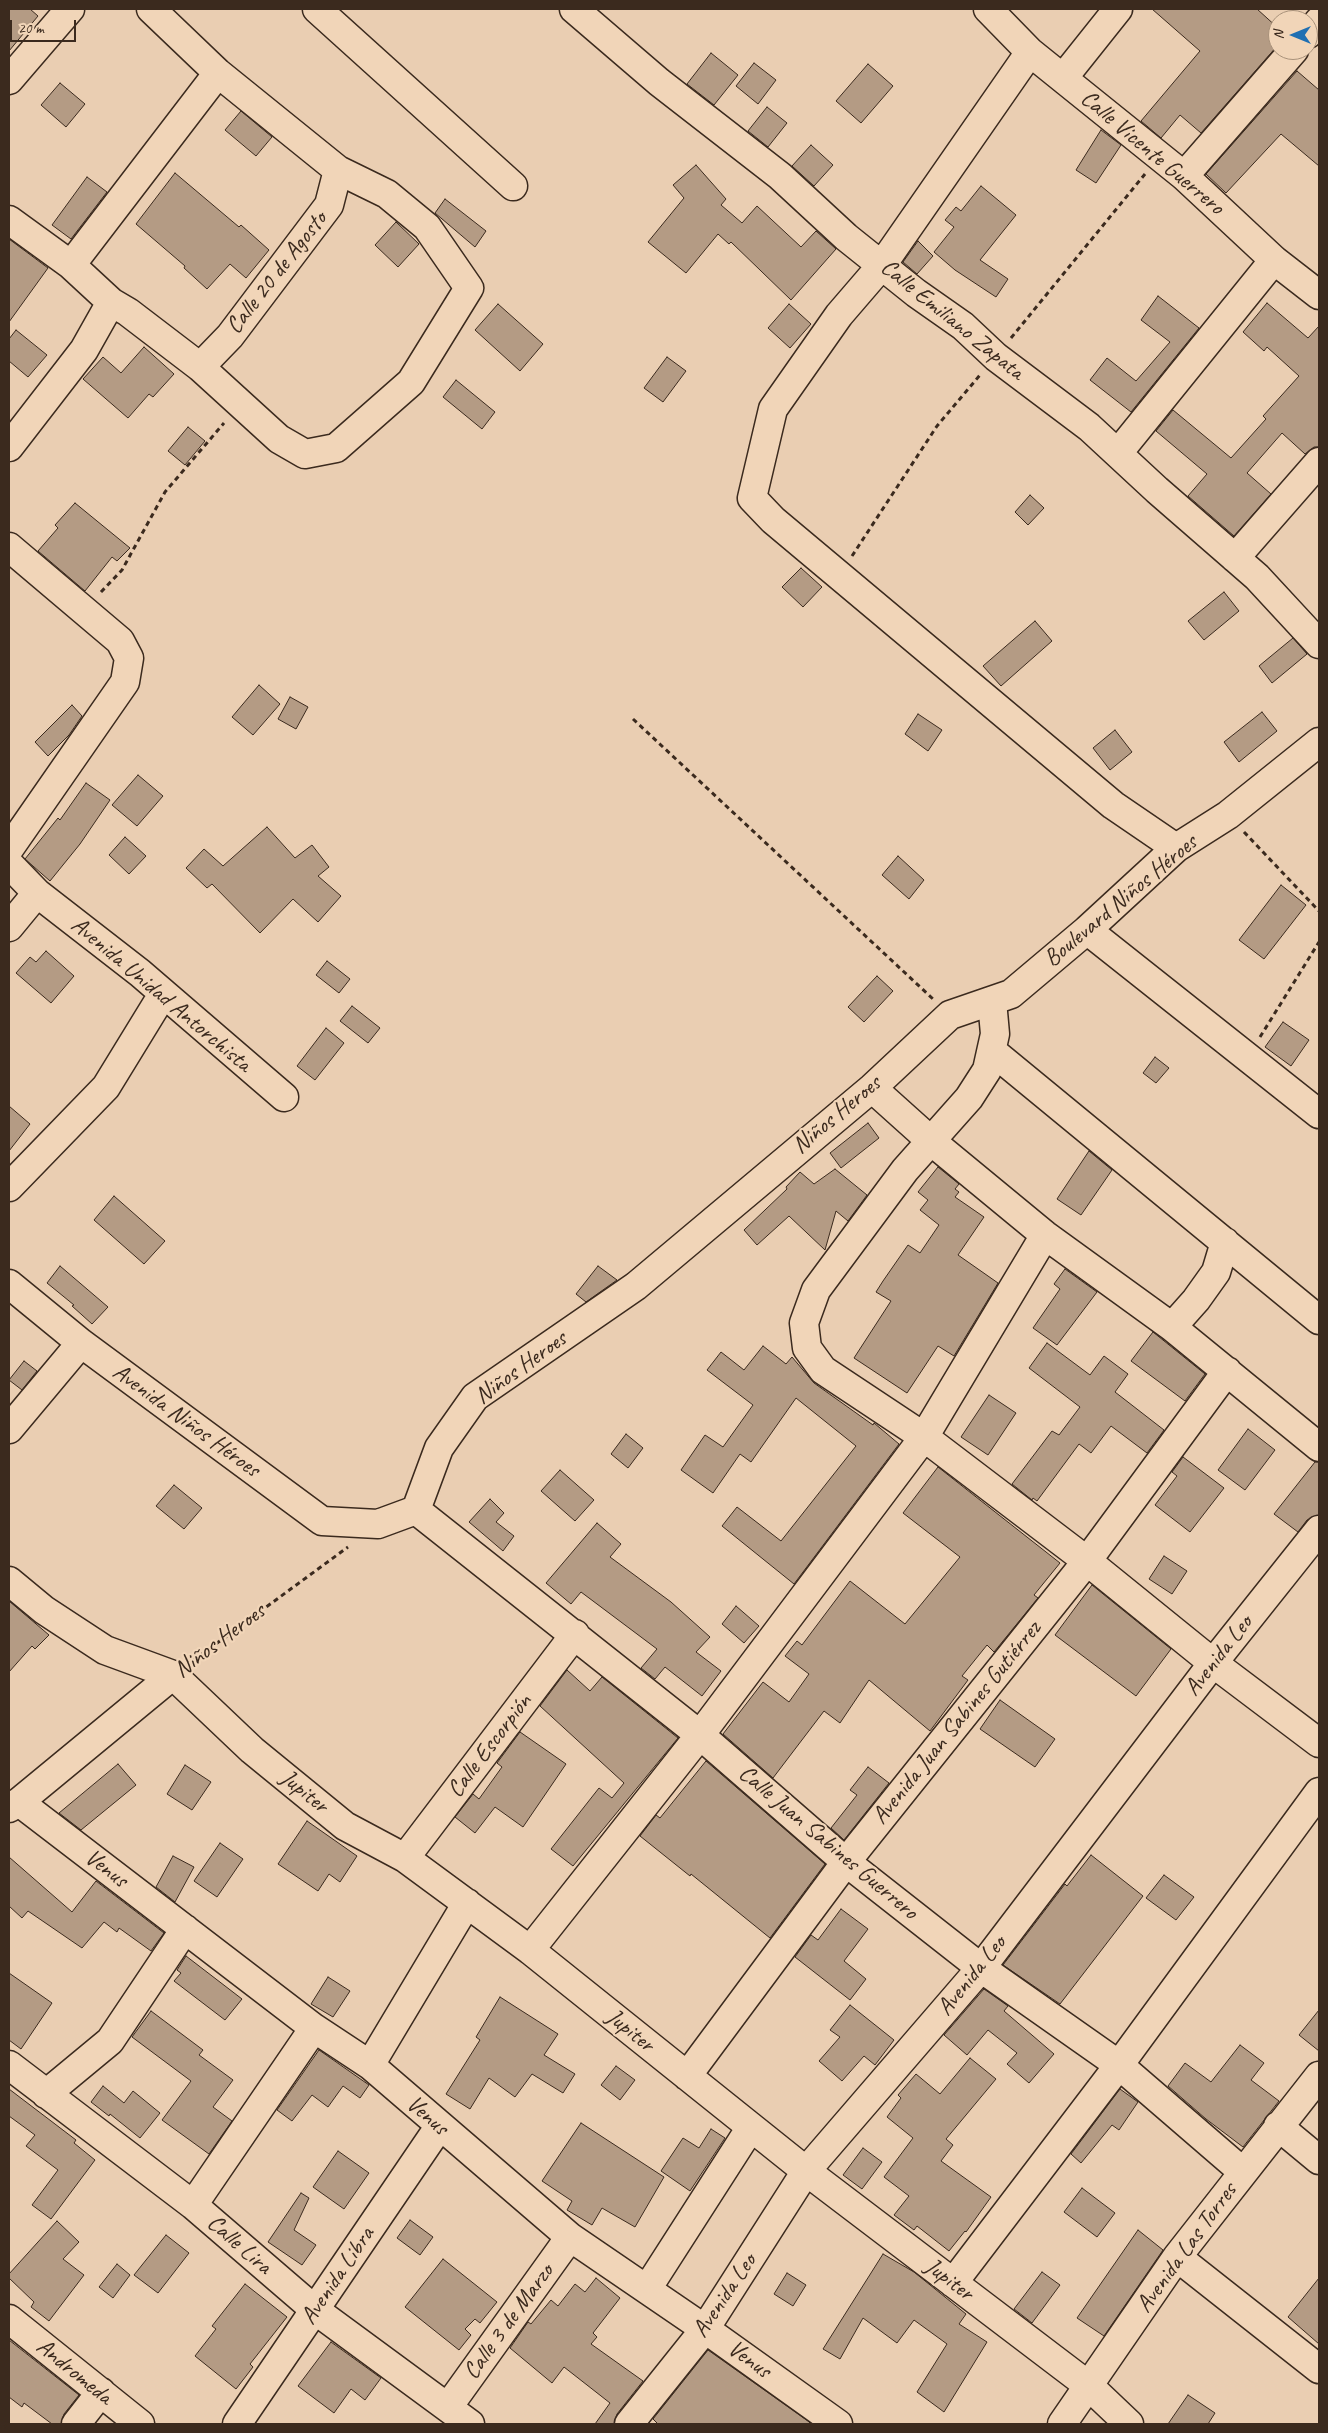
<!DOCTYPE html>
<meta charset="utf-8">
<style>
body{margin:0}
#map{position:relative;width:1328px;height:2433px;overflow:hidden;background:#eaceb2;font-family:Caveat,sans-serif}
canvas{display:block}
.frame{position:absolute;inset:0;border:10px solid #3b2a1e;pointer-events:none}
.north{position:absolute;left:1268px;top:10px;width:50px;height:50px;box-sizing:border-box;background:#f1d5b8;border:1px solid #a8917a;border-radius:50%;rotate:270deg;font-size:14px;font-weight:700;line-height:20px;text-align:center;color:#3b2a1e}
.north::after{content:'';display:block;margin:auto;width:18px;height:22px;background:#1f6fb2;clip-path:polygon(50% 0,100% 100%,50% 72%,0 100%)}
.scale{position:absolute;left:10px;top:20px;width:66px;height:22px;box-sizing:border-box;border:2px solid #3b2a1e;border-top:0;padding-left:6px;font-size:15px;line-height:18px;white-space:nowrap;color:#3b2a1e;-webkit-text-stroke:4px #f1d5b8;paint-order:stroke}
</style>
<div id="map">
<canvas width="1328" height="2433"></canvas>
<div class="frame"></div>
<div class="north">N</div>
<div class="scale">20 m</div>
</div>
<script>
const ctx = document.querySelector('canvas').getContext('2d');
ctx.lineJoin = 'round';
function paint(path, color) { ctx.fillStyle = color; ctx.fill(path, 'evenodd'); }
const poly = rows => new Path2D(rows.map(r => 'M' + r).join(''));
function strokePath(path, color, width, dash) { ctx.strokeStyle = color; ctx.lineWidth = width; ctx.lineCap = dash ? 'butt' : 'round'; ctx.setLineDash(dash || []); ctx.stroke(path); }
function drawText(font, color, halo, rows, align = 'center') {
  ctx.font = font + ' Caveat,sans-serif'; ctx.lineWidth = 4.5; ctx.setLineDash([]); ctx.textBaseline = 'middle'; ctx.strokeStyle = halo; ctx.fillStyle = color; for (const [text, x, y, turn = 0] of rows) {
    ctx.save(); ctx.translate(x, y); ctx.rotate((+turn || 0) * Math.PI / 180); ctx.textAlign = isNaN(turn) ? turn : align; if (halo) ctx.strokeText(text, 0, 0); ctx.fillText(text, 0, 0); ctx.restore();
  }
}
const building = poly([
 [9,9,30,9,38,16,9,51,9,9],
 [1152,9,1257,9,1278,28,1278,45,1201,133,1180,115,1161,138,1141,121,1200,51,1152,9],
 [711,53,738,75,714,105,687,84,711,53],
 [754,63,776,80,758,104,736,86,754,63],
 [868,64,893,86,861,123,836,101,868,64],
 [1297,71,1319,90,1319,166,1281,134,1226,193,1206,174,1297,71],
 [60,83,85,104,66,127,41,105,60,83],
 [767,107,787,123,768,147,748,131,767,107],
 [241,111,272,137,256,156,225,130,241,111],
 [1101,130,1121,145,1096,183,1076,170,1101,130],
 [811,145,833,165,814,186,792,166,811,145],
 [696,165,726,199,721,205,742,223,757,206,801,247,816,231,836,249,791,300,731,242,729,244,718,234,686,273,648,242,684,198,673,185,696,165],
 [175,173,239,227,241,225,269,250,246,278,230,264,207,289,184,268,185,266,136,224,175,173],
 [87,177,107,192,71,239,52,225,87,177],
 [981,186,1016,215,980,260,1008,279,996,297,955,270,934,252,954,227,945,220,956,207,961,211,981,186],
 [445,199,486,231,475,247,435,213,445,199],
 [396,222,419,244,398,267,375,245,396,222],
 [9,239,48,268,9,322,9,239],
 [918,241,933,256,917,274,903,262,918,241],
 [1158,296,1199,328,1131,412,1090,380,1107,358,1136,381,1170,342,1141,320,1158,296],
 [1267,303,1308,338,1319,326,1319,447,1314,447,1305,454,1282,433,1247,473,1271,494,1234,536,1188,496,1207,474,1156,431,1173,410,1231,458,1266,419,1263,416,1299,376,1267,347,1264,351,1243,332,1267,303],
 [498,304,543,344,520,371,475,330,498,304],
 [789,304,811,324,790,348,768,328,789,304],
 [16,330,47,355,28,377,9,361,9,339,16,330],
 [144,347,174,374,153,397,149,394,128,418,83,379,103,357,121,373,144,347],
 [667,357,686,371,663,402,644,388,667,357],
 [456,380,495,412,482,429,443,397,456,380],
 [188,427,205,441,185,465,168,451,188,427],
 [1030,495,1044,508,1028,525,1015,512,1030,495],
 [75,503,130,548,117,561,112,557,85,591,38,551,58,528,55,525,75,503],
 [801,568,822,587,803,607,782,587,801,568],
 [1224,592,1239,611,1204,640,1188,621,1224,592],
 [1035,621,1052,641,1001,686,983,666,1035,621],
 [1293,638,1307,654,1272,683,1259,666,1293,638],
 [259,685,280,704,253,735,232,717,259,685],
 [290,697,308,707,296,729,278,719,290,697],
 [72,705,82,716,69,735,48,756,35,742,72,705],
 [1262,712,1277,731,1239,762,1224,742,1262,712],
 [918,714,942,730,928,751,905,734,918,714],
 [1115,730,1132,752,1110,770,1093,748,1115,730],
 [138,775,163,796,137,826,112,805,138,775],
 [86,783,110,800,80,844,50,881,25,859,58,818,60,820,86,783],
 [267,827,295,858,312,845,329,867,318,876,341,896,318,922,293,899,260,933,212,884,207,888,186,868,204,849,223,866,267,827],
 [125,837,146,856,129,874,109,855,125,837],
 [898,856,924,880,909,899,882,875,898,856],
 [1281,885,1306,905,1264,959,1239,940,1281,885],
 [46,951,74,976,51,1003,16,973,30,957,36,962,46,951],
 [327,961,350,979,339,993,316,975,327,961],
 [877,976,893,991,864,1022,848,1007,877,976],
 [352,1006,380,1028,368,1043,340,1021,352,1006],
 [1283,1022,1309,1040,1291,1066,1265,1047,1283,1022],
 [326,1028,344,1043,315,1080,297,1066,326,1028],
 [1155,1057,1169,1068,1156,1083,1143,1073,1155,1057],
 [9,1106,30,1124,9,1151,9,1106],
 [868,1123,879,1138,841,1168,830,1153,868,1123],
 [1089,1151,1112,1170,1081,1215,1057,1199,1089,1151],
 [938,1167,959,1184,955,1189,959,1192,955,1197,984,1217,958,1255,998,1283,954,1356,938,1346,907,1393,854,1358,891,1301,876,1292,883,1281,908,1245,920,1253,939,1225,920,1210,928,1200,918,1192,938,1167],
 [835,1169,867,1195,848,1221,836,1211,825,1250,789,1216,757,1245,744,1230,787,1189,786,1187,800,1172,814,1184,835,1169],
 [114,1196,165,1241,144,1264,94,1220,114,1196],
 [60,1266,108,1307,92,1324,72,1306,74,1305,47,1283,60,1266],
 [598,1266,617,1280,586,1302,576,1294,598,1266],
 [1065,1269,1097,1292,1057,1345,1033,1328,1060,1289,1054,1284,1065,1269],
 [1153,1332,1205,1374,1185,1401,1131,1361,1153,1332],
 [1047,1343,1090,1375,1104,1356,1128,1374,1115,1392,1164,1430,1147,1453,1111,1426,1091,1453,1079,1444,1037,1501,1033,1498,1032,1500,1012,1484,1052,1431,1059,1435,1080,1407,1029,1368,1047,1343],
 [763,1346,786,1364,792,1357,814,1383,873,1425,874,1423,899,1444,794,1584,722,1526,737,1507,781,1541,856,1446,796,1398,751,1462,740,1454,713,1493,681,1470,705,1435,723,1447,753,1405,707,1370,721,1352,744,1370,763,1346],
 [24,1361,37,1371,22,1390,9,1380,24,1361],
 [989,1395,1016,1413,988,1455,961,1437,989,1395],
 [1248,1429,1275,1450,1245,1490,1218,1470,1248,1429],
 [626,1434,643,1448,628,1468,611,1454,626,1434],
 [1183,1457,1224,1488,1190,1532,1155,1505,1177,1476,1172,1472,1183,1457],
 [1315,1462,1319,1462,1319,1515,1307,1520,1298,1532,1274,1514,1315,1462],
 [938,1467,1060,1563,1034,1595,1038,1598,994,1652,987,1645,962,1676,968,1680,930,1731,869,1680,840,1723,824,1711,773,1778,723,1734,763,1682,789,1702,809,1674,785,1656,797,1641,802,1645,850,1581,905,1624,960,1557,903,1513,938,1467],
 [560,1470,594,1500,575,1521,541,1491,560,1470],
 [174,1485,202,1508,184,1529,156,1506,174,1485],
 [490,1499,504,1513,496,1522,514,1536,503,1551,469,1522,490,1499],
 [597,1523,621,1544,610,1557,671,1602,710,1637,696,1652,721,1671,702,1696,665,1667,655,1679,641,1668,657,1649,581,1592,571,1604,546,1583,597,1523],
 [1164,1556,1187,1571,1172,1594,1149,1579,1164,1556],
 [1092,1585,1171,1649,1136,1696,1055,1635,1092,1585],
 [9,1601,49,1635,35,1649,32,1646,9,1672,9,1601],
 [736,1606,759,1626,744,1643,722,1624,736,1606],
 [567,1670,590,1691,602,1677,678,1738,573,1866,551,1849,599,1788,612,1798,624,1783,540,1706,567,1670],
 [1000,1700,1055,1739,1035,1767,980,1729,1000,1700],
 [520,1732,566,1764,523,1827,495,1807,475,1833,455,1817,473,1794,479,1799,502,1767,497,1763,520,1732],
 [706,1761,825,1864,770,1938,691,1874,690,1876,640,1836,656,1815,660,1818,706,1761],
 [118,1764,136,1785,81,1830,59,1813,118,1764],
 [185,1765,211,1782,192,1810,167,1794,185,1765],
 [868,1767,889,1783,844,1840,831,1828,857,1795,850,1790,868,1767],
 [307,1821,357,1856,340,1882,329,1874,318,1891,278,1864,307,1821],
 [220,1843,243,1859,217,1897,194,1881,220,1843],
 [1091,1855,1143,1896,1060,2004,1003,1965,1065,1884,1067,1886,1091,1855],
 [173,1856,194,1867,175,1902,156,1887,173,1856],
 [9,1857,72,1912,96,1881,164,1933,151,1951,119,1928,117,1932,104,1922,82,1948,28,1911,22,1918,9,1906,9,1857],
 [1164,1875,1194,1897,1176,1920,1146,1898,1164,1875],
 [841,1909,868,1929,844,1961,866,1979,850,2000,795,1957,811,1935,818,1940,841,1909],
 [186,1956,242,1999,225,2020,174,1981,181,1973,177,1970,186,1956],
 [9,1973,52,2003,21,2049,9,2040,9,1973],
 [328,1977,350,1991,333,2017,311,2004,328,1977],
 [984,1989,1008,2006,1004,2011,1054,2054,1029,2083,1007,2064,1017,2053,988,2030,967,2055,944,2035,984,1989],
 [500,1997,558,2034,544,2055,575,2074,563,2093,532,2074,515,2097,489,2078,470,2109,446,2094,480,2040,476,2037,500,1997],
 [850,2005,894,2040,875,2065,864,2056,842,2081,819,2061,840,2037,830,2030,850,2005],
 [1319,2010,1319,2051,1299,2035,1319,2010],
 [151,2011,203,2050,199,2055,233,2080,213,2107,232,2121,209,2154,162,2120,191,2081,132,2037,151,2011],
 [1240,2045,1264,2063,1251,2080,1279,2101,1243,2147,1206,2119,1168,2086,1185,2063,1211,2082,1240,2045],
 [319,2050,369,2085,360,2098,343,2086,328,2107,312,2095,292,2121,277,2110,319,2050],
 [970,2058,996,2079,946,2139,953,2145,941,2161,991,2197,966,2232,965,2231,949,2251,917,2226,914,2230,894,2215,909,2196,884,2177,913,2138,887,2117,901,2098,898,2095,916,2074,940,2094,970,2058],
 [616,2066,635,2080,620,2100,601,2085,616,2066],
 [103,2086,124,2103,133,2091,160,2113,140,2138,110,2114,109,2116,91,2102,103,2086],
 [9,2089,76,2140,74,2143,95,2160,51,2219,32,2205,58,2170,26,2146,35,2135,9,2116,9,2089],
 [1120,2089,1138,2102,1119,2130,1112,2125,1081,2163,1071,2154,1120,2089],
 [581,2123,664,2177,635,2227,602,2208,592,2225,567,2210,572,2201,542,2181,581,2123],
 [711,2129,725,2138,690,2191,661,2171,683,2138,699,2148,711,2129],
 [863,2148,882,2162,862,2189,843,2175,863,2148],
 [338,2151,369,2173,344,2209,313,2187,338,2151],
 [1082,2188,1115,2213,1097,2237,1064,2212,1082,2188],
 [301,2193,309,2198,294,2230,316,2245,302,2265,268,2242,301,2193],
 [410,2220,433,2237,420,2255,397,2238,410,2220],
 [57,2221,79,2242,63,2259,84,2275,49,2321,31,2307,34,2302,9,2278,9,2274,57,2221],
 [1138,2230,1163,2250,1104,2336,1077,2318,1138,2230],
 [166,2235,189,2253,158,2293,134,2275,166,2235],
 [883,2254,914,2272,966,2314,959,2324,987,2342,944,2412,917,2392,947,2344,914,2320,897,2343,863,2318,840,2359,823,2349,883,2254],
 [443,2259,497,2302,480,2323,475,2319,465,2329,471,2335,459,2350,405,2307,443,2259],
 [117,2264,130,2275,113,2298,99,2287,117,2264],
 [1042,2272,1060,2285,1032,2323,1014,2309,1042,2272],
 [787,2273,806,2285,793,2306,774,2294,787,2273],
 [596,2278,620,2298,593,2333,597,2337,591,2344,643,2381,617,2414,614,2424,595,2424,610,2403,564,2367,552,2383,510,2348,528,2322,531,2324,551,2300,558,2306,575,2284,585,2292,596,2278],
 [1319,2278,1319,2344,1288,2317,1319,2278],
 [245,2284,287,2317,250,2364,253,2367,236,2389,195,2356,216,2329,212,2326,245,2284],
 [9,2340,79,2395,64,2414,61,2424,52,2424,24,2403,22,2407,9,2397,9,2340],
 [331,2342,381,2378,365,2400,351,2389,334,2413,298,2386,331,2342],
 [708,2350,808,2421,811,2424,658,2424,653,2419,708,2350],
 [1188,2395,1215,2413,1208,2424,1168,2424,1188,2395]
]);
const path = poly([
 [1011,338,1145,174],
 [852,556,937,426,980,375],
 [101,592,122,570,165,492,224,423],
 [633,719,933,999],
 [1244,832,1319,911],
 [1260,1037,1319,942],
 [194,1660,348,1547]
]);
const minor = poly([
 [317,9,513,186],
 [574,9,659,82,780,176,846,237,916,293,963,326,996,357,1089,427,1157,490,1257,577,1319,644],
 [988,9,1030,52,1184,176,1274,260,1319,295],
 [1308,34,1319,21],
 [1030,52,882,265,839,315,773,409,752,498,773,520,1113,805,1176,848],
 [1063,78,1118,9],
 [9,80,70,9],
 [1184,176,1294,50],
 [9,220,71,265,111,302,128,312,200,367,279,439,305,454,336,448,411,382,469,288,427,227,387,194,338,170,218,73,151,9],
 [71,265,218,73],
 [200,367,230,336,329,205,338,170],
 [9,447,84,350,111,302],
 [1118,453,1274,260],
 [9,547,120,641,129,658,125,682,9,849],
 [1235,558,1319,462],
 [9,864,37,893,140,973,284,1097],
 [9,927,37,893],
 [1087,930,1319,1114],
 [992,1001,995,1034,987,1070,969,1098,905,1170,816,1290,804,1323,807,1348,823,1370,924,1437,1087,1561,1213,1663,1319,1743],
 [992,1051,1319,1320],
 [872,1088,931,1141,1045,1235,1172,1327,1319,1447],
 [9,1187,106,1087,163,994],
 [9,1284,81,1343,322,1521,378,1524,416,1510,439,1448,475,1397,636,1286,872,1088,950,1015,1011,994,1087,930,1176,848,1228,815,1319,742],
 [1172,1327,1196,1300,1216,1272,1225,1242],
 [9,1429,81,1343],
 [416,1510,700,1735,846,1862,981,1968,1119,2065,1243,2172],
 [9,1581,44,1610,105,1650,173,1675,252,1750,345,1826,405,1858,530,1950,806,2171,1089,2386,1129,2424],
 [19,1802,314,2028,370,2065,570,2237,715,2336,838,2424],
 [9,1808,19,1802,173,1675],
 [405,1858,575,1634],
 [530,1950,700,1735,924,1437,1045,1235],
 [9,2065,193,2205,315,2310,470,2424],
 [370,2065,467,1903],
 [687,2076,846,1862,1087,1561,1227,1371],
 [46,2094,110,2041,185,1929],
 [1278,2126,1319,2160],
 [193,2205,314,2028],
 [1177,2257,1319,2369],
 [953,2283,1119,2065,1319,1792],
 [647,2289,751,2127],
 [9,2319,140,2424],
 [448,2407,570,2237],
 [76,2424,101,2392],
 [237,2424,439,2127],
 [629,2424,705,2329,806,2171,981,1968,1213,1663,1319,1530],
 [1062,2424,1177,2257,1319,2076]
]);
const streetNames = [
 ["Calle Vicente Guerrero",1152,153,40],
 ["Calle 20 de Agosto",277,273,-52],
 ["Calle Emiliano Zapata",952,320,39],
 ["Boulevard Niños Héroes",1121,901,-40],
 ["Avenida Unidad Antorchista",161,995,40],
 ["Niños Heroes",837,1115,-40],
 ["Niños Heroes",521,1368,-36],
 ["Avenida Niños Héroes",186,1421,36],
 ["Niños Heroes",220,1641,-37],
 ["Avenida Leo",1219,1656,-52],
 ["Avenida Juan Sabines Gutiérrez",957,1723,-51],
 ["Calle Escorpión",490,1746,-53],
 ["Jupiter",304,1792,39],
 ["Calle Juan Sabines Guerrero",828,1843,40],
 ["Venus",106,1869,37],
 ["Avenida Leo",972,1976,-51],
 ["Jupiter",630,2031,39],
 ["Venus",427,2116,41],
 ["Calle Lira",239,2245,41],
 ["Avenida Las Torres",1187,2248,-54],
 ["Avenida Libra",338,2276,-56],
 ["Jupiter",949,2280,37],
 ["Avenida Leo",725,2296,-56],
 ["Calle 3 de Marzo",509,2322,-54],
 ["Venus",749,2360,36],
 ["Andromeda",74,2372,39]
];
paint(building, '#b49b84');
strokePath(building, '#3b2a1e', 1);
strokePath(minor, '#3b2a1e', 31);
strokePath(path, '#3b2a1e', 3, [5, 4]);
strokePath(minor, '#f1d5b8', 28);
drawText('24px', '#3b2a1e', '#f1d5b8', streetNames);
</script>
